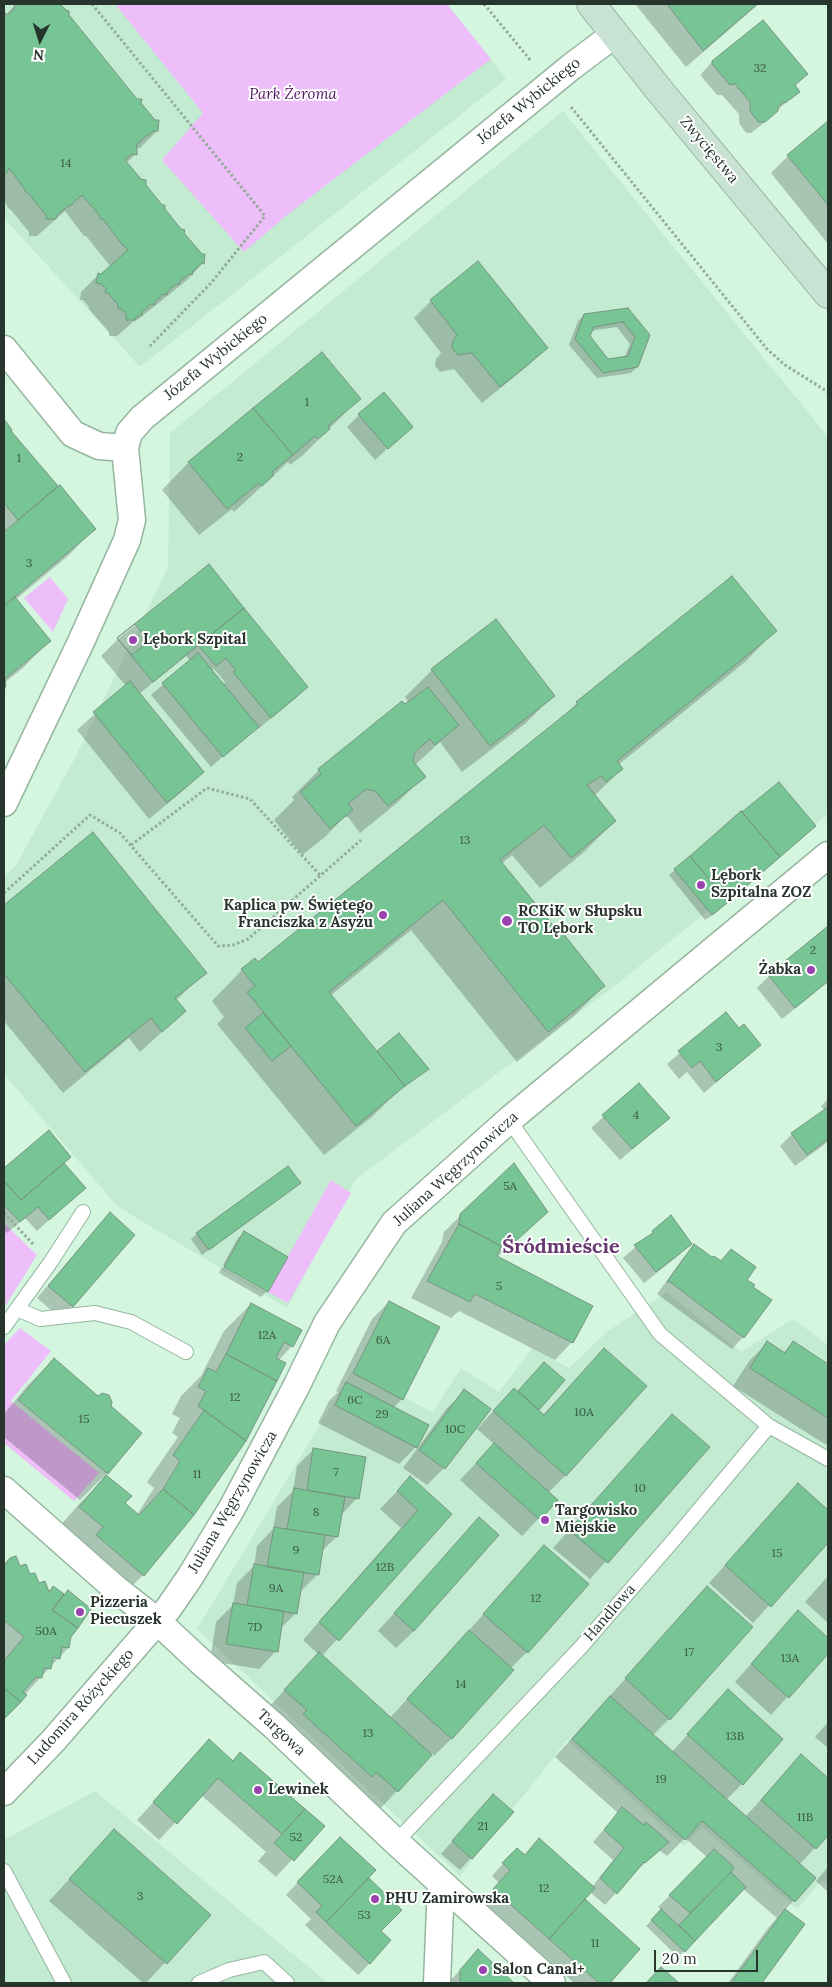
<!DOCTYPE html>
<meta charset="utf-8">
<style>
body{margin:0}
#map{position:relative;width:832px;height:1987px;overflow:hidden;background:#d4f6df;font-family:Lora,serif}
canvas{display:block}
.frame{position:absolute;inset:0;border:5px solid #28352c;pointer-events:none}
.north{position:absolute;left:15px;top:15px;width:50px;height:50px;-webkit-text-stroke:4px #fff;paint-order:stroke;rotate:185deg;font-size:14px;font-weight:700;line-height:20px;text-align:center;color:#28352c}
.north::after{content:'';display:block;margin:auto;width:18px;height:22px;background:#28352c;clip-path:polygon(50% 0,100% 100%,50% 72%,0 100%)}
.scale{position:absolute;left:654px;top:1950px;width:104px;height:22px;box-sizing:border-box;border:2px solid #28352c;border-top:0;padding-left:6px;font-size:15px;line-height:18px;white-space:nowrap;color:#28352c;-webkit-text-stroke:4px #fff;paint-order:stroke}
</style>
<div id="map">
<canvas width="832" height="1987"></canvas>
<div class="frame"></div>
<div class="north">N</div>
<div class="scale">20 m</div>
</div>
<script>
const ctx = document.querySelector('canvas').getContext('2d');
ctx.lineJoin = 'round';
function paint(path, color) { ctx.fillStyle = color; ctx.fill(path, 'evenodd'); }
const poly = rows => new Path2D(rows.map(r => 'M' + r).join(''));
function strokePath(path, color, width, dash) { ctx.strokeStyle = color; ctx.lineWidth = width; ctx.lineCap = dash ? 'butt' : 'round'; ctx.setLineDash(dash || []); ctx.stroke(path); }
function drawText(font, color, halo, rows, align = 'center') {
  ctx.font = font + ' Lora,serif'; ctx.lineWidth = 4; ctx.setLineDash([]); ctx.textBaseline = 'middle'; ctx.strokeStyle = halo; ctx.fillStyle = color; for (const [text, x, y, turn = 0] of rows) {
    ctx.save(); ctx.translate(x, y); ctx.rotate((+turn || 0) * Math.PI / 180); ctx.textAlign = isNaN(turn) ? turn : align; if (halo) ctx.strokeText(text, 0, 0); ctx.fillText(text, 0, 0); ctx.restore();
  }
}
const built = poly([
 [4,4,447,4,506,79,140,367,4,218],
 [563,111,828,437,828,814,621,981,356,1179,287,1308,118,1207,4,1074,4,877,16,865,75,758,168,567,170,433],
 [667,1292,741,1352,793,1319,828,1345,828,1885,822,1880,797,1909,702,1827,684,1846,567,1740,460,1876,197,1629,352,1371,433,1412,461,1368,499,1392,533,1348,569,1368,608,1331],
 [95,1791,328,1983,4,1983,4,1840]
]);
const green = poly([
 [115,4,447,4,491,59,287,215,244,252,162,160,203,113],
 [50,577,68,599,53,632,24,598],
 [331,1180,351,1193,288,1303,268,1292],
 [4,1223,37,1255,4,1308],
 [20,1328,51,1351,11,1401,99,1473,74,1501,4,1443,4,1345]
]);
const shadow = poly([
 [30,4,59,4,140,103,157,131,140,148,136,148,136,154,126,163,201,255,204,255,203,263,186,281,136,321,134,321,117,336,109,336,109,332,89,309,89,307,83,300,80,300,81,292,98,275,101,275,111,267,86,236,84,236,65,211,37,236,29,236,29,232,11,210,8,208,4,200,4,13,6,15,15,5,27,6],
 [635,4,759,4,686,67],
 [713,61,794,86,798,91,764,123,751,133,746,133,739,123,739,114,722,95,717,95,701,76,701,74],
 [828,123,828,244,771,173,788,156],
 [431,301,546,348,529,365,482,403,454,369,440,372,435,366,436,359,441,353,414,318],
 [628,309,649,335,637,367,631,373,597,378,569,345,578,321,584,315],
 [617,327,630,344,624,358,607,360,588,336,590,331],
 [322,354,359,399,302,456,290,465,288,462,234,512,232,509,199,535,162,490,188,463],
 [359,415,411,427,375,460,347,427],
 [4,421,10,429,9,431,94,529,68,556,15,600,49,641,23,668,4,683,4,688],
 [209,566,306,687,295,699,258,729,257,727,211,767,151,695,190,661,186,656,139,694,203,772,185,789,149,819,77,730,126,686,101,656,118,639],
 [214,669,225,682,223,685,211,671],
 [775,631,745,662,618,765,622,769,594,796,615,821,584,852,540,888,512,855,501,864,604,986,573,1017,517,1062,411,930,330,996,377,1053,399,1035,428,1068,398,1091,373,1116,324,1155,217,1024,224,1017,212,1001,242,970,258,963,561,719,577,703],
 [432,670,553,696,526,723,462,772,440,742,415,765,424,776,397,803,360,833,348,817,344,817,325,837,302,855,274,820,294,800,292,797,319,770,402,702,405,706,409,703,405,697],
 [779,784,815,826,716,913,705,920,669,875],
 [93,834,205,973,176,1000,185,1011,140,1052,129,1038,63,1093,4,1021,4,906],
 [828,928,828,982,782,1019,757,988,769,976],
 [725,1014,739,1029,759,1045,704,1093,687,1072,679,1079,667,1064],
 [639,1085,656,1129,620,1160,591,1128],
 [828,1099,828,1142,795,1166,780,1146,792,1134,825,1111,821,1106],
 [49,1132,63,1164,84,1188,37,1231,25,1218,7,1233,4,1230,4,1170],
 [299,1183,202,1255,191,1239,197,1234],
 [547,1212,497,1257,572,1342,555,1360,459,1311,451,1318,411,1298,442,1242,444,1232,461,1215],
 [98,1226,72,1306,60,1318,37,1298],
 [653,1232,691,1243,679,1255,644,1283,623,1258],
 [244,1233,267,1290,223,1265,238,1238],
 [695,1246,712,1259,720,1261,731,1250,745,1280,743,1337,732,1349,657,1294,683,1258],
 [222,1267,266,1292,261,1297,219,1273],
 [389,1302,402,1399,393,1408,416,1447,399,1464,318,1423,329,1401,338,1392,336,1391,372,1319],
 [251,1304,292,1346,278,1361,193,1515,143,1575,116,1602,53,1534,79,1504,106,1477,124,1503,137,1515,154,1488,147,1482,178,1437,172,1433,180,1418,172,1414,181,1396,201,1376,224,1331],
 [767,1343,783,1353,793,1343,828,1366,828,1446,733,1386,750,1360],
 [604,1349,566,1475,548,1493,556,1500,522,1536,460,1480,494,1444,476,1428,444,1468,427,1485,403,1468,447,1408,465,1391,477,1429,497,1407,518,1393,539,1370,563,1380,537,1410,543,1415],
 [54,1359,98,1398,107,1473,80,1500,4,1437,4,1414,27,1386],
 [672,1416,708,1447,590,1579,553,1548],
 [314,1449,357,1498,341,1515,337,1536,321,1552,318,1574,301,1591,296,1613,280,1629,276,1651,259,1669,210,1661,216,1622,233,1605,237,1583,254,1566,257,1546,273,1529,277,1507,293,1491,297,1466],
 [410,1478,450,1514,322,1656,390,1718,544,1547,527,1652,510,1669,512,1670,451,1739,434,1756,432,1753,380,1809,268,1708,318,1654,303,1640,401,1528,380,1509],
 [798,1484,828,1511,828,1541,753,1623,709,1583],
 [479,1519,414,1631,396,1648,378,1631],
 [11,1559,58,1602,68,1592,70,1636,68,1648,4,1717,4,1566],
 [828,1576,828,1623,805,1602],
 [707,1588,669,1719,653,1735,672,1752,711,1708,742,1784,726,1800,745,1817,801,1756,828,1780,828,1834,799,1865,814,1878,785,1910,803,1924,761,1983,728,1983,768,1928,777,1918,743,1889,678,1957,646,1926,662,1910,658,1907,708,1858,685,1838,667,1856,659,1850,633,1874,605,1905,590,1892,583,1900,638,1949,608,1983,574,1983,482,1902,499,1883,492,1876,505,1861,524,1856,539,1840,592,1887,613,1860,593,1842,618,1813,555,1757],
 [798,1612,828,1640,828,1652,771,1715,735,1682],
 [828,1722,828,1748,815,1737],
 [209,1741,232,1762,240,1754,323,1826,276,1877,258,1861,266,1852,201,1795,159,1840,137,1820],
 [481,1808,471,1858,460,1870,441,1854],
 [114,1831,209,1915,146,1983,143,1983,49,1901],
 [328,1850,367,1878,400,1910,379,1931,370,1963,358,1975,305,1925,311,1919,286,1895],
 [828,1867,828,1892,816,1881],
 [478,1951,512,1983,448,1983]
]);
const building = poly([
 [15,4,60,4,66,10,69,11,69,15,137,99,142,99,141,103,155,120,159,120,158,131,153,131,137,144,137,155,132,154,125,160,141,179,146,180,146,185,162,205,165,205,165,209,181,229,185,230,184,233,202,254,205,254,204,264,202,263,193,271,192,275,189,274,180,281,179,285,176,284,167,292,167,295,163,294,155,302,155,305,151,304,142,312,142,315,136,317,135,320,126,320,126,314,121,309,118,308,118,305,108,293,105,293,106,289,101,284,96,283,98,273,101,274,128,250,121,243,103,219,100,219,100,216,82,195,73,203,72,205,70,205,57,215,56,219,46,219,46,215,28,193,25,191,24,188,9,168,6,174,4,173,4,11,7,15,14,9,15,4],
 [667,4,757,4,703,51,667,4],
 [763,20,808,74,795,85,800,92,785,103,784,102,778,107,778,111,765,122,758,122,750,111,750,102,734,83,733,85,729,84,712,64,712,61,763,20],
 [828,121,828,205,787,155,828,121],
 [478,261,548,348,500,387,472,353,458,355,452,348,453,341,457,335,430,300,478,261],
 [628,308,650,335,638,367,603,373,575,339,584,314,628,308],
 [623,322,635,337,628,356,608,359,590,336,594,327,623,322],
 [322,352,361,399,328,426,330,429,318,439,315,436,293,455,253,408,322,352],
 [384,392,413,427,388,449,358,414,384,392],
 [253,408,293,455,272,472,274,475,262,486,259,483,227,509,188,462,253,408],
 [4,419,12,430,11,431,58,486,18,520,4,503,4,419],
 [60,485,96,529,4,606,4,532,60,485],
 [209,564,244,608,153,682,117,638,209,564],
 [732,576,777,631,617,761,623,769,606,782,601,776,587,785,616,821,571,858,544,825,500,860,560,934,562,932,605,986,548,1032,443,900,329,992,405,1086,356,1126,247,992,255,986,241,969,255,958,258,962,578,704,576,702,732,576],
 [15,597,51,641,5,679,6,685,4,691,4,606,15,597],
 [244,608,308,687,271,718,233,672,236,670,226,658,216,666,198,645,244,608],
 [496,619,555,696,490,746,431,669,496,619],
 [135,624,149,641,132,655,117,638,135,624],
 [198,653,259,727,223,757,162,683,198,653],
 [130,681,204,772,167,803,93,712,130,681],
 [428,687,459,725,435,745,430,739,415,752,413,761,426,777,388,806,375,791,366,789,348,804,353,810,330,829,300,792,321,774,318,769,402,701,405,704,428,687],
 [779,782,816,826,780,857,742,812,779,782],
 [741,811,780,857,728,902,690,856,741,811],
 [93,832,207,973,175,998,186,1011,162,1032,151,1018,85,1072,4,974,4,905,93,832],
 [690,856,728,902,712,915,674,869,690,856],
 [828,926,828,981,795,1008,768,975,828,926],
 [726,1012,739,1028,744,1024,761,1045,716,1082,700,1061,692,1068,678,1051,726,1012],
 [263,1013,291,1046,272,1061,245,1028,263,1013],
 [399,1033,429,1069,405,1086,377,1051,399,1033],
 [639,1083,670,1118,632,1149,602,1115,639,1083],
 [828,1107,828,1139,807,1155,791,1133,828,1107],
 [49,1130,71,1157,21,1200,4,1181,4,1168,49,1130],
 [64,1163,86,1188,49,1220,38,1207,20,1222,4,1205,4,1181,21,1200,64,1163],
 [514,1163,548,1212,508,1248,501,1246,459,1224,460,1214,514,1163],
 [288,1166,301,1183,209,1250,196,1233,288,1166],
 [110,1212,135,1235,73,1307,48,1286,110,1212],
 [671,1215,692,1244,656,1272,634,1245,653,1233,652,1231,671,1215],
 [459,1224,501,1246,497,1256,593,1306,573,1343,475,1294,470,1302,427,1281,459,1224],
 [244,1231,288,1257,268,1292,224,1267,244,1231],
 [694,1244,712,1257,714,1256,721,1261,731,1249,756,1267,747,1280,755,1285,753,1287,772,1300,744,1338,670,1282,667,1282,694,1244],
 [389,1301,440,1327,403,1400,353,1373,389,1301],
 [251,1303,302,1330,293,1347,284,1342,276,1358,286,1363,277,1381,226,1354,251,1303],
 [767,1341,785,1353,793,1341,828,1364,828,1418,750,1368,767,1341],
 [604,1348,647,1386,566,1476,493,1411,514,1388,544,1415,604,1348],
 [226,1354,277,1381,246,1441,198,1406,206,1391,198,1387,208,1368,216,1372,226,1354],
 [54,1358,98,1396,102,1393,109,1395,112,1402,111,1406,142,1433,108,1474,18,1400,54,1358],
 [544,1362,565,1380,539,1410,518,1391,544,1362],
 [346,1382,429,1425,417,1448,335,1405,346,1382],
 [464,1389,491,1409,445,1469,419,1450,464,1389],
 [204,1410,246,1441,194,1515,163,1489,180,1461,173,1455,204,1410],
 [672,1414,710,1447,608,1563,569,1530,672,1414],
 [494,1443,558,1500,540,1520,476,1463,494,1443],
 [313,1448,366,1457,359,1499,307,1490,313,1448],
 [106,1475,132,1496,125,1503,139,1515,163,1489,194,1515,144,1576,96,1535,103,1527,79,1507,106,1475],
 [410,1476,452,1514,339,1641,319,1622,418,1510,397,1491,410,1476],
 [798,1483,828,1510,828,1543,771,1607,725,1565,798,1483],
 [294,1488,345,1497,338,1537,287,1529,294,1488],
 [479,1517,499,1535,414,1631,394,1613,479,1517],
 [274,1527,325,1535,319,1575,267,1567,274,1527],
 [544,1545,589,1584,528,1653,483,1614,544,1545],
 [16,1556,20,1566,26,1564,30,1574,35,1573,39,1583,45,1581,49,1592,53,1586,64,1594,52,1610,78,1628,71,1637,69,1648,62,1647,60,1659,53,1657,51,1669,44,1668,42,1678,36,1677,23,1692,27,1695,21,1702,4,1688,4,1661,24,1637,4,1620,4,1565,10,1558,16,1556],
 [254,1564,304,1572,297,1614,247,1605,254,1564],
 [707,1586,753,1627,670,1720,625,1678,707,1586],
 [68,1590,91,1609,78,1628,52,1610,68,1590],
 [233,1603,284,1611,278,1652,226,1644,233,1603],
 [798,1610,828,1638,828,1654,789,1698,751,1664,798,1610],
 [469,1630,514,1670,452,1739,407,1699,469,1630],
 [319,1652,432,1755,398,1792,376,1772,372,1777,303,1714,307,1710,284,1690,319,1652],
 [4,1688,21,1702,4,1719,4,1688],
 [728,1689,783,1739,743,1785,687,1734,728,1689],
 [610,1696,816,1878,795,1902,702,1821,685,1840,572,1739,610,1696],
 [209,1739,233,1761,240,1752,305,1809,282,1834,218,1778,177,1824,153,1802,209,1739],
 [801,1754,828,1778,828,1836,816,1849,761,1800,801,1754],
 [493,1794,514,1812,472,1859,452,1841,493,1794],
 [622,1807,644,1825,646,1822,669,1842,645,1863,644,1862,617,1894,600,1878,624,1848,604,1830,622,1807],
 [305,1809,325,1826,294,1861,274,1843,305,1809],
 [114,1829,211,1915,167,1964,69,1879,114,1829],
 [340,1837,376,1870,326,1922,316,1912,322,1906,297,1882,340,1837],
 [539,1838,595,1888,549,1939,493,1889,510,1870,502,1863,517,1848,525,1855,539,1838],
 [714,1849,734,1867,731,1872,690,1913,669,1895,714,1849],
 [731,1872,746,1887,695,1941,679,1925,731,1872],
 [369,1878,402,1910,381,1931,391,1940,370,1964,326,1922,369,1878],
 [585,1899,640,1949,610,1983,599,1983,549,1939,585,1899],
 [661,1909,695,1941,685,1952,651,1920,661,1909],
 [785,1909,805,1924,762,1983,731,1983,785,1909],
 [478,1949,514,1983,460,1983,460,1970,478,1949],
 [661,1967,679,1983,646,1983,661,1967]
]);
const path = poly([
 [92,4,265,216,211,283,148,348],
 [484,4,531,61],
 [571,107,767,349,785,365,828,392],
 [131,845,207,788,250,799,320,875],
 [4,893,90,815,120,833,218,946,233,945,248,939,361,840],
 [4,1213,33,1244]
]);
const lane = poly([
 [509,1120,660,1334,769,1426,828,1459],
 [17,1309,40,1319,95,1313,131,1322,186,1352],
 [4,1327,50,1263,83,1212],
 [396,1842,581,1647,678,1535,769,1426],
 [4,1871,64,1983],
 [199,1983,229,1970,264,1962,287,1983]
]);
const street = poly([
 [4,349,73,434,99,446,125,448],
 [4,803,80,644,127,540,132,520,125,448,129,433,142,418,571,67,615,34],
 [4,1490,116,1589,157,1621,200,1661,274,1726,396,1842,552,1983],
 [4,1792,53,1741,145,1635,168,1609,190,1577,232,1508,296,1387,327,1323,394,1223,509,1120,828,855],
 [437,1983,441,1883]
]);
const secondary = poly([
 [591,4,659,90,828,294]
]);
const markers = [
 [133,640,5,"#9a42af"],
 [701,885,5,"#9a42af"],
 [383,915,5,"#9a42af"],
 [507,921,6,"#9a42af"],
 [811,970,5,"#9a42af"],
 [545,1520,5,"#9a42af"],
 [80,1612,5,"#9a42af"],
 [258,1790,5,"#9a42af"],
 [375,1899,5,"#9a42af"],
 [483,1970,5,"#9a42af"]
];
const numberNames = [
 ["32",760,69],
 ["14",66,164],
 ["1",307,403],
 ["2",240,458],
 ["1",19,459],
 ["3",29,564],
 ["13",465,841],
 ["2",813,951],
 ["3",719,1048],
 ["4",636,1116],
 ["5A",510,1187],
 ["5",499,1287],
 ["12A",267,1336],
 ["6A",383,1341],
 ["12",235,1398],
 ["6C",355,1401],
 ["10A",584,1413],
 ["29",382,1415],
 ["15",84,1420],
 ["10C",455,1430],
 ["7",336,1473],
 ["11",197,1475],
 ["10",640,1489],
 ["8",316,1513],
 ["9",296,1551],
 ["15",777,1554],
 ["12B",385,1568],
 ["9A",276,1589],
 ["12",536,1599],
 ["7D",255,1628],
 ["50A",46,1632],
 ["17",689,1653],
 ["13A",790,1659],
 ["14",461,1685],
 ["13",368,1734],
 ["13B",735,1737],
 ["19",661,1780],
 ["11B",805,1818],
 ["21",483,1827],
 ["52",296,1838],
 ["52A",333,1880],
 ["12",544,1889],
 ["3",140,1897],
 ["53",364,1916],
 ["11",595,1944]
];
const parkNames = [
 ["Park Żeroma",293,95]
];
const streetNames = [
 ["Józefa Wybickiego",529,101,-39],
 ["Zwycięstwa",709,150,50],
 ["Józefa Wybickiego",216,357,-39],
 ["Juliana Węgrzynowicza",456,1169,-42],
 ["Juliana Węgrzynowicza",233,1502,-60],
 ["Handlowa",610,1613,-49],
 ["Ludomira Różyckiego",81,1707,-48],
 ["Targowa",281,1733,43]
];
const poiNames = [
 ["Lębork Szpital",143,640],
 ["Lębork",711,876],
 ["Szpitalna ZOZ",711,893],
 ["Kaplica pw. Świętego",373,906,"right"],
 ["Franciszka z Asyżu",373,923,"right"],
 ["RCKiK w Słupsku",518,912],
 ["TO Lębork",518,929],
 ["Żabka",801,970,"right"],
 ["Targowisko",555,1511],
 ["Miejskie",555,1528],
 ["Pizzeria",90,1603],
 ["Piecuszek",90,1620],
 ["Lewinek",268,1790],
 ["PHU Zamirowska",385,1899],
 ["Salon Canal+",493,1970]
];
const districtNames = [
 ["Śródmieście",561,1247]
];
paint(built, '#c3ebd1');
paint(green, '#eebefb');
paint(shadow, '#0003');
paint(building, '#77c494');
strokePath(building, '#769581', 1);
strokePath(lane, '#95b59f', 16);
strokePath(street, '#95b59f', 29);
strokePath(secondary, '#95b59f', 30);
strokePath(path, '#92ac9a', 3, [2.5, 2.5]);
strokePath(lane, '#fff', 14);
strokePath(street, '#fff', 26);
strokePath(secondary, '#c8e2d3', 28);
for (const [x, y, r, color] of markers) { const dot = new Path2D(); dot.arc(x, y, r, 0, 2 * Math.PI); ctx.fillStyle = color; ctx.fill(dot); strokePath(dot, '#fff', 2); }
drawText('12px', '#3c5946', null, numberNames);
drawText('italic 15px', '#51145f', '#fff', parkNames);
drawText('15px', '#28352c', '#fff', streetNames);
drawText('bold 15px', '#28352c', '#fff', poiNames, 'left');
drawText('bold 20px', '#65396f', '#fff', districtNames);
</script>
